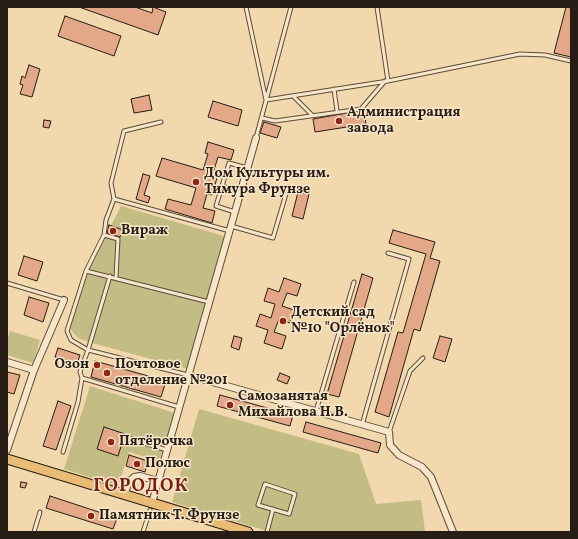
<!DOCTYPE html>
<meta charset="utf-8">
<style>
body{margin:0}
#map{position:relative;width:578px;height:539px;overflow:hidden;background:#f2d8ad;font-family:Vollkorn,serif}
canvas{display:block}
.frame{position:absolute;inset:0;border:8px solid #281d14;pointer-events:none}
</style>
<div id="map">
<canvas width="578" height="539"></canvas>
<div class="frame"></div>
</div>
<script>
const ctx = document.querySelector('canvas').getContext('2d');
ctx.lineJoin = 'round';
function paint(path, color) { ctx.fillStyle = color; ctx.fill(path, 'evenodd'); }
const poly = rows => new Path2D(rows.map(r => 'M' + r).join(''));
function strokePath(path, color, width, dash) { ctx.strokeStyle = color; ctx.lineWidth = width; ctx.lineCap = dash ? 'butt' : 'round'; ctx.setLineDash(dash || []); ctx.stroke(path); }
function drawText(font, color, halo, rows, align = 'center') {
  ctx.font = font + ' Vollkorn,serif'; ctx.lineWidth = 3; ctx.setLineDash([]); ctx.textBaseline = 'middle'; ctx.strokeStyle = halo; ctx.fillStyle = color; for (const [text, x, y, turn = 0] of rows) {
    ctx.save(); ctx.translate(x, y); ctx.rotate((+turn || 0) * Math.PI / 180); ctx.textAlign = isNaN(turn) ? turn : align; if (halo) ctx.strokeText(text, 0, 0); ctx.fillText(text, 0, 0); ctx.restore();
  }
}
const green = poly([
 [121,206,224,236,188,369,92,343,78,338,70,329,89,269],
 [10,331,40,340,33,363,7,355,7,342],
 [90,386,175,413,159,461,129,452,118,486,64,469],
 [199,409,359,454,376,504,421,500,425,532,270,532,172,502]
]);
const building = poly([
 [79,7,135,7,152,13,153,7,166,12,158,35,79,7],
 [566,7,571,8,571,57,554,53,566,7],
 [65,16,121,36,114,56,58,36,65,16],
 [29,65,40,69,32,97,20,94,23,85,20,84,22,76,25,78,29,65],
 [149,95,152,110,134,113,131,99,149,95],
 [213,101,242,110,238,126,208,117,213,101],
 [364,110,366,124,315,132,313,119,364,110],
 [44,120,51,121,49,128,43,127,44,120],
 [264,122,281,127,277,138,260,133,264,122],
 [208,142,234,150,231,160,218,157,214,170,219,171,212,195,207,194,203,208,215,211,212,223,165,209,168,199,191,205,196,188,156,176,162,158,203,170,208,154,205,153,208,142],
 [143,174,150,176,144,195,150,197,148,203,136,199,143,174],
 [298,192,309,194,303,219,292,216,298,192],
 [109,225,123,230,120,237,107,233,109,225],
 [393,230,435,242,430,258,440,261,420,331,414,329,389,417,375,412,398,332,403,333,426,254,389,243,393,230],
 [24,256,43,262,37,281,18,275,24,256],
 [362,274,373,278,339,397,327,394,362,274],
 [284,278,301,284,297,296,287,293,282,306,294,310,290,323,279,319,274,332,286,336,282,349,264,343,268,330,256,326,260,314,271,318,275,304,264,301,268,288,279,292,284,278],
 [29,297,49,303,43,322,24,315,29,297],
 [234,336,242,338,239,350,231,347,234,336],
 [440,336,452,339,445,362,433,358,440,336],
 [58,348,80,355,77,364,55,357,58,348],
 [95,361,166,381,161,397,91,377,95,361],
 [7,372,20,375,14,394,7,392,7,372],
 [280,373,290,377,287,384,277,380,280,373],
 [220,395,293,415,290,426,217,406,220,395],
 [58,401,71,406,56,450,43,446,58,401],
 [306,422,381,443,378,453,303,432,306,422],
 [104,427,125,434,118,456,97,449,104,427],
 [129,455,148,461,145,472,126,466,129,455],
 [21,482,27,483,25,488,20,487,21,482],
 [50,496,117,518,113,529,46,508,50,496]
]);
const service = poly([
 [246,7,266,100,388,81,520,54,545,55,571,61],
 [377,7,388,81],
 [334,89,337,111],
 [293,96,312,115],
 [262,118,275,121,361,109,385,81],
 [161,122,124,131,111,183,114,199,230,231],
 [256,138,291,7],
 [222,186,241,192],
 [235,212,216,206,229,163,247,168],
 [231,226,273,238,288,187],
 [104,235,106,220,114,199],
 [86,271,209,302],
 [110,276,88,350,71,340,67,331,86,271,104,235,118,239,116,277],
 [7,283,64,300],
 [179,407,82,378,80,372,88,350,188,375],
 [316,411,354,282],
 [362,425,409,259,388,253],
 [389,432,410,371,423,358],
 [128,438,167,450],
 [63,452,78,402,82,378],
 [265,484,295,494,289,514,258,505,265,484],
 [34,532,40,512],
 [143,532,150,510],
 [267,532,273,509]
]);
const minor = poly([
 [7,362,34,370],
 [188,375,389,432,390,445,399,455,422,467,431,477,453,532],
 [7,450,34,370,64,300],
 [124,495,129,482,134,477,140,476,158,481],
 [152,503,256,138]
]);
const primary = poly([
 [7,459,248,532]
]);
const markers = [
 [339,121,4,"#8f2418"],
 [196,182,4,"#8f2418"],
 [113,231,4,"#8f2418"],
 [283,321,4,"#8f2418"],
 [97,365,4,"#8f2418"],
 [107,373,4,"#8f2418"],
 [230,405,4,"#8f2418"],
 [111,442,4,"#8f2418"],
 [137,464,4,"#8f2418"],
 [91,516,4,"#8f2418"]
];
const poiNames = [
 ["Администрация",347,113],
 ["завода",347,129],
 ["Дом Культуры им.",204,174],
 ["Тимура Фрунзе",204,190],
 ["Вираж",121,231],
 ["Детский сад",291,313],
 ["№10 \"Орлёнок\"",291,329],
 ["Озон",89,365,"right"],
 ["Почтовое",115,365],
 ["отделение №201",115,381],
 ["Самозанятая",238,397],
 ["Михайлова Н.В.",238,413],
 ["Пятёрочка",119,442],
 ["Полюс",145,464],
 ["Памятник Т. Фрунзе",99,516]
];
const districtNames = [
 ["ГОРОДОК",141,488]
];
paint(green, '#c3bc84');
paint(building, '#e2a888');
strokePath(building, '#281d14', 1);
strokePath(service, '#5a4c3a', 5);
strokePath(minor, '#5a4c3a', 8);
strokePath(primary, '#281d14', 11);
strokePath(service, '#f7e6ca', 3);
strokePath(minor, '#f7e6ca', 6);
strokePath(primary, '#e9bc76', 9);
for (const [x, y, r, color] of markers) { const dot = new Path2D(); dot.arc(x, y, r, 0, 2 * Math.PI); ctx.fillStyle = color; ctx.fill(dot); strokePath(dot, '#f7e6ca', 1.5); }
drawText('bold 14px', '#281d14', '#f7e6ca', poiNames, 'left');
ctx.letterSpacing = '1px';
drawText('bold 18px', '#7a1f14', '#f7e6ca', districtNames);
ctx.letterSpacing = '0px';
</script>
